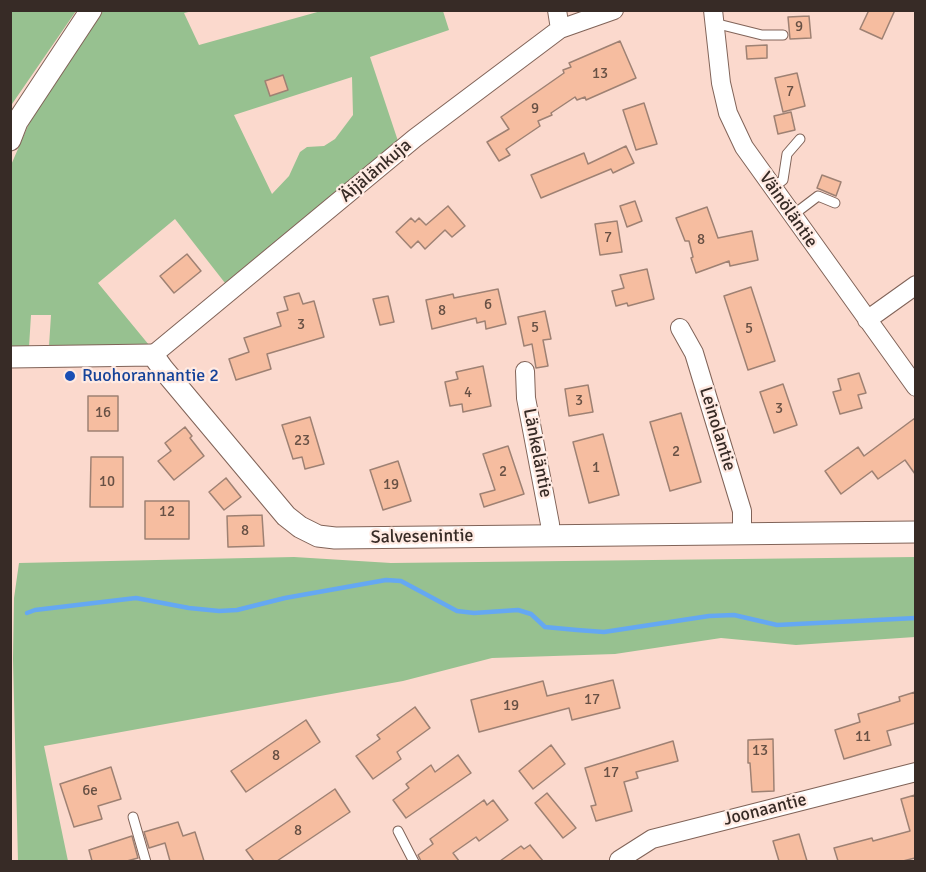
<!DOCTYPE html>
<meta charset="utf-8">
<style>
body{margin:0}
#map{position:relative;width:926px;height:872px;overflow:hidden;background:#fbd9cd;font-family:Signika,sans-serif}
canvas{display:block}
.frame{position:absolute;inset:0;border:12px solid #372b26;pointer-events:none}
</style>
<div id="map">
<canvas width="926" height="872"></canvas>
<div class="frame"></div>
</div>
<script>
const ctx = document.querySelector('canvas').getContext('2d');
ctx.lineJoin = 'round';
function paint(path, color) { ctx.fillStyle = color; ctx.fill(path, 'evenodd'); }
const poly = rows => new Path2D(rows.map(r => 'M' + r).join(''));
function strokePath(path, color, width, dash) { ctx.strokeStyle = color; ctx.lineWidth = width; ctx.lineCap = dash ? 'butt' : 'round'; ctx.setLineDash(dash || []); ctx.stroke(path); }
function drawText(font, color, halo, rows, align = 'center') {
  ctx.font = font + ' Signika,sans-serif'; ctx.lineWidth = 4.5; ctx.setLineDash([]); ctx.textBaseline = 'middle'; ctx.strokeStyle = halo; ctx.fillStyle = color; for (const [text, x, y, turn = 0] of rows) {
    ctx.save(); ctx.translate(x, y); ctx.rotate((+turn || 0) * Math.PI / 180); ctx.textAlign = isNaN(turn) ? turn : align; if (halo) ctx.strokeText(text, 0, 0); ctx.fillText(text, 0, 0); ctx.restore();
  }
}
const green = poly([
 [10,11,76,11,12,104,10,104],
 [103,11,193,11,184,13,199,45,321,11,443,11,449,30,370,57,398,141,225,283,175,219,98,283,149,345,49,346,51,315,31,315,29,347,11,347,11,165,31,119],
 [352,77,353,115,335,139,324,146,307,147,300,152,289,176,272,194,234,115],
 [294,557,391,563,915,557,915,637,796,645,721,638,615,654,492,658,403,681,44,746,68,861,18,861,13,659,14,598,19,563]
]);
const stream = poly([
 [27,613,35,610,136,598,189,608,219,611,237,610,285,598,386,580,401,581,457,611,474,613,518,610,531,614,545,627,577,630,604,632,709,616,734,615,777,625,916,618]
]);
const building = poly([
 [869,10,895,10,882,39,860,29,869,10],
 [809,16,811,38,790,39,788,17,809,16],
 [620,41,636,78,586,100,585,97,577,100,575,97,551,113,552,115,538,121,540,126,506,149,510,155,499,161,487,142,509,129,501,117,564,73,563,70,571,67,569,63,620,41],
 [767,45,767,58,747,59,746,46,767,45],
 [797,73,805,106,783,112,775,78,797,73],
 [283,75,288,90,270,96,265,81,283,75],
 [644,103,657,144,636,150,623,110,644,103],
 [791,112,795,130,778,134,774,116,791,112],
 [626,146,634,163,613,173,611,169,541,198,531,175,584,153,588,164,626,146],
 [822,175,841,182,836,196,817,188,822,175],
 [635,201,642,221,627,227,620,206,635,201],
 [448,206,465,226,452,237,445,230,425,249,418,241,411,248,396,232,411,218,415,222,419,218,426,225,448,206],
 [707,207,718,238,752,231,758,260,730,266,729,261,696,273,691,258,693,257,689,241,685,241,676,218,707,207],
 [617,221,622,252,600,255,595,224,617,221],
 [187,254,201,271,174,293,160,276,187,254],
 [647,269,654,299,628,306,627,303,616,306,612,291,624,288,620,275,647,269],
 [751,287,775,361,748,370,724,296,751,287],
 [498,289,506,324,486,329,485,321,477,323,476,318,432,329,426,300,453,294,454,298,498,289],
 [299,293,303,304,314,301,324,337,267,354,271,369,236,380,229,359,249,352,244,338,281,326,277,313,288,310,284,297,299,293],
 [388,296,394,322,380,325,373,299,388,296],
 [545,311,551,339,543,340,548,366,536,368,532,344,524,346,518,317,545,311],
 [483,366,491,406,463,412,462,404,450,406,445,382,458,379,456,372,483,366],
 [859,373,866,393,858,395,862,408,840,414,833,392,841,390,838,379,859,373],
 [783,384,797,425,774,433,760,392,783,384],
 [588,385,593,412,569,416,565,389,588,385],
 [88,396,118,396,118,431,88,431,88,396],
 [681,413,701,482,670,491,650,422,681,413],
 [310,417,324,464,305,469,302,457,293,459,282,425,310,417],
 [915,418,915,474,905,460,878,479,872,471,841,494,825,471,858,447,864,456,915,418],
 [185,427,192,436,190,438,204,456,174,480,158,461,171,451,165,443,185,427],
 [603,434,619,495,589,503,573,442,603,434],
 [508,446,524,494,484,507,480,494,495,490,483,454,508,446],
 [91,457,123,457,123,507,90,507,91,457],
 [398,461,411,501,383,510,370,470,398,461],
 [226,478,241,497,224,510,209,492,226,478],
 [145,501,189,501,189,539,145,539,145,501],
 [262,515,264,546,228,547,227,516,262,515],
 [613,680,620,708,572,720,569,708,479,732,471,700,543,681,547,696,613,680],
 [915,692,915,723,887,731,891,745,844,759,835,730,860,722,858,714,900,701,899,697,915,692],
 [415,707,430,728,397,752,401,759,373,779,356,756,380,739,377,735,415,707],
 [306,720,320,742,246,792,231,771,306,720],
 [773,739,774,791,752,792,750,763,748,763,748,740,773,739],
 [673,741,678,761,636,772,638,778,624,782,632,811,596,821,591,806,596,805,585,768,673,741],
 [551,745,565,764,533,789,519,771,551,745],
 [458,755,471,773,406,818,393,800,409,788,406,784,431,765,435,772,458,755],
 [111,767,121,799,98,806,102,819,74,827,60,784,111,767],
 [335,789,350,812,277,861,254,861,246,850,335,789],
 [547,793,576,828,563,838,535,803,547,793],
 [915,795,915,858,903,861,838,861,834,848,872,838,873,841,910,831,901,799,915,795],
 [484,800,487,805,493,800,508,820,479,841,476,837,453,853,459,861,421,861,418,855,433,844,430,839,484,800],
 [178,822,183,836,195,832,204,861,170,861,165,843,149,848,144,832,178,822],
 [799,834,807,861,779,861,773,841,799,834],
 [132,836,138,858,127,861,92,861,89,850,132,836],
 [530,845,543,861,500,861,521,846,524,849,530,845]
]);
const service = poly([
 [714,23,762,35,783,35],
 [773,188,783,180,787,154,800,139],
 [793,215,818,196,835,203],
 [133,817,146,862],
 [398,831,414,862]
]);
const minor = poly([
 [557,10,560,29],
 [713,10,721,83,728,113,744,147,916,387],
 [867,320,916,285],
 [680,328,694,353,742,511,742,534],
 [153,355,415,138,560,29,614,10],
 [525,371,526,398,550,524,550,536],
 [619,860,652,839,916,772]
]);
const tertiary = poly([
 [10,140,17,122,91,10],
 [10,357,153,355,163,369,286,516,300,527,318,536,335,538,916,532]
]);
const markers = [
 [70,376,6,"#1a4fb4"]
];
const numberNames = [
 ["9",799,27],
 ["13",600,74],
 ["7",790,92],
 ["9",535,109],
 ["7",608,238],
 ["8",701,240],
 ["6",488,305],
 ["8",442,311],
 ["3",301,325],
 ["5",535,328],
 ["5",749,329],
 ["4",468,393],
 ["3",579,401],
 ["3",779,409],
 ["16",103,413],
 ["23",302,441],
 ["2",676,452],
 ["1",596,468],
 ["2",503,472],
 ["10",107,482],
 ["19",391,485],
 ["12",167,512],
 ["8",245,531],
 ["17",592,700],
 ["19",511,706],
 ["11",863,737],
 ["13",760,751],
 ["8",276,756],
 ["17",611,773],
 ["6e",90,791],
 ["8",298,831]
];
const streetNames = [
 ["Äijälänkuja",376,171,-40],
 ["Väinöläntie",788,210,55],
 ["Leinolantie",717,429,73],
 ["Länkeläntie",537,453,79],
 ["Salvesenintie",422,537,-1],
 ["Joonaantie",765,810,-14]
];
const transitNames = [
 ["Ruohorannantie 2",82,376]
];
paint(green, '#97c190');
strokePath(stream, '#65a8f2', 4.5);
paint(building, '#f6bda0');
strokePath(building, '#9e8173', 1.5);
strokePath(service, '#806358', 11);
strokePath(minor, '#806358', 20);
strokePath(tertiary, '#806358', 23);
strokePath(service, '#fff', 9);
strokePath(minor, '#fff', 18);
strokePath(tertiary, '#fff', 21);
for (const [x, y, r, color] of markers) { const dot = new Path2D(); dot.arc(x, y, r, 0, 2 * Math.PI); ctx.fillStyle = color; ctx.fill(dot); strokePath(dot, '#ffeae2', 2); }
drawText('15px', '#675044', null, numberNames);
drawText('18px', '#372b26', '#ffeae2', streetNames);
drawText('18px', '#164399', '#ffeae2', transitNames, 'left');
</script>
